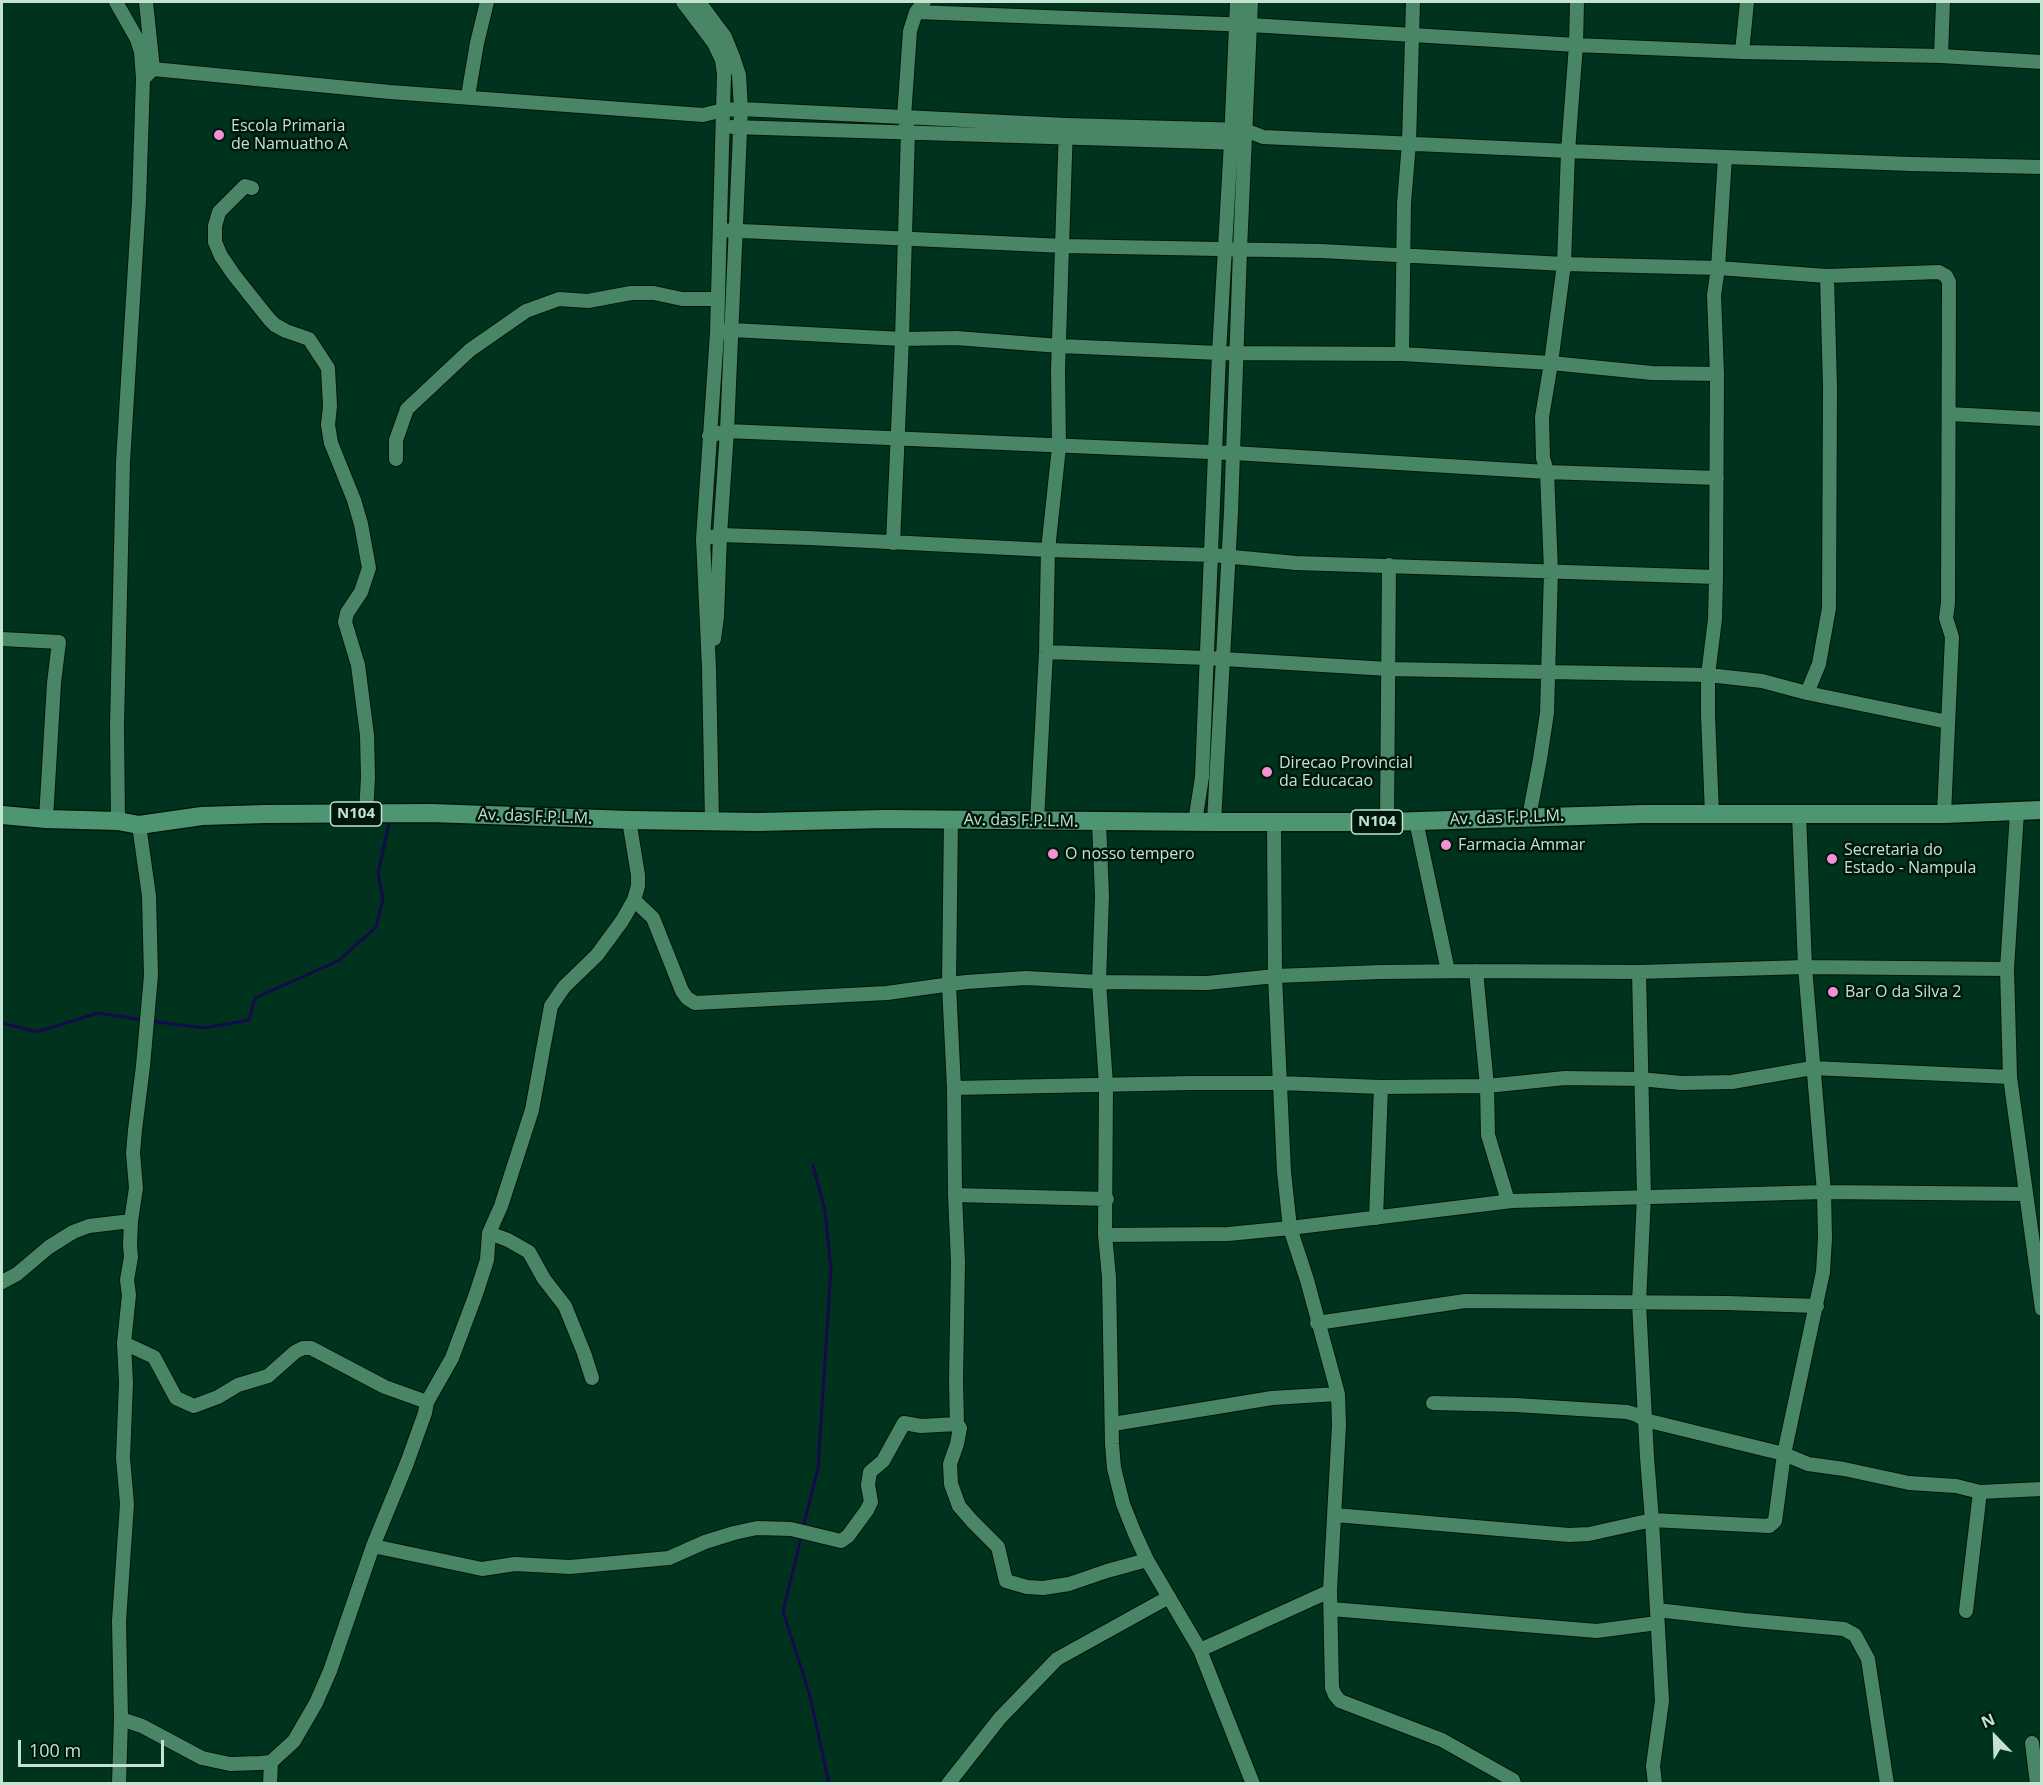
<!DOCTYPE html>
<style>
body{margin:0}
#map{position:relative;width:2043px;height:1785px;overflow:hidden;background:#00331e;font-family:"Open Sans",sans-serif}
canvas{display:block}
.frame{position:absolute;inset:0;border:3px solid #c3e2d0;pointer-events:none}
.north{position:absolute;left:1965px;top:1707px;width:60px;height:60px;-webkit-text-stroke:4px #00170b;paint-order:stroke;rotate:337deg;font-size:16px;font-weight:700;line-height:24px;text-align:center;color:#c3e2d0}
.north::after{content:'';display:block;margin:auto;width:21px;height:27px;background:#c3e2d0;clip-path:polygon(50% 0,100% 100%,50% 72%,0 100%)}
.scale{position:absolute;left:18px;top:1740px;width:146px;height:27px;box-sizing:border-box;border:3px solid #c3e2d0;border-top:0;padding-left:8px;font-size:18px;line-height:21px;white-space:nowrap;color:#c3e2d0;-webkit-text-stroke:4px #00170b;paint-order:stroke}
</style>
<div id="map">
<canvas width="2043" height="1785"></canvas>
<div class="frame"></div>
<div class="north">N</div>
<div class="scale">100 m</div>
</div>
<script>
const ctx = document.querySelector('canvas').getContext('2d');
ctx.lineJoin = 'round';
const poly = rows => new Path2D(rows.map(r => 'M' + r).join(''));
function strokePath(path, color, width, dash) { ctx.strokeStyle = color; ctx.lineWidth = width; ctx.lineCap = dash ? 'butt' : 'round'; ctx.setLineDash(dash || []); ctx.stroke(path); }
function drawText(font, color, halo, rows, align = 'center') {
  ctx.font = font + ' "Open Sans",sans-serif'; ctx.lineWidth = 5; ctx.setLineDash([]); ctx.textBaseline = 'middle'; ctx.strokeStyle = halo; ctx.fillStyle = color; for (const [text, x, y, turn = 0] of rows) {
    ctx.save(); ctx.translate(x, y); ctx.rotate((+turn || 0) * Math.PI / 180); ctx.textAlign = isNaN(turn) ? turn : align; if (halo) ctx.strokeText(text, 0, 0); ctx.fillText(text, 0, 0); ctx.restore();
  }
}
const stream = poly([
 [150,1021,204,1028,249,1020,255,998,338,961,376,927,383,899,378,874,389,823],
 [2,1023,37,1032,98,1013,143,1020],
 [803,1528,818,1468,831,1268,825,1211,813,1165],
 [802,1534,783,1611,810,1696,829,1784]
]);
const minor = poly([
 [116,2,137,39,141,52,143,79,139,201,123,462,117,726,118,821],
 [146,2,153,69],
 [683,2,714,43,722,60,724,74,717,333,703,539,709,668,712,821],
 [699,2,725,37,733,57,739,75,741,109,727,431,720,535,717,617,714,639],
 [916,12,1250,25,1576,45,1742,52,1941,56,2042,62],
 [1742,52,1747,2],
 [1941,56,1943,2],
 [143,79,153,69,390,92,703,115,723,110,741,109,1066,125,1245,130,1263,137,1568,151,1911,164,2042,167],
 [468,96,477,43,487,2],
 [732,127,1240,143],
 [252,188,245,186,219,212,215,226,215,242,221,256,234,275,269,319,275,325,286,331,309,339,328,368,330,406,328,425,331,443,354,500,361,524,369,568,361,592,347,613,345,622,358,665,367,735,368,777,366,814],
 [720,230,1064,246,1321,251,1564,264,1718,268,1827,276,1939,272,1946,276,1949,282,1948,603,1946,618,1952,637,1944,814],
 [717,333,732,330,902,339,956,338,1060,346,1219,353,1402,354,1551,363,1652,373,1717,374],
 [1402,354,1404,203,1409,143,1413,2],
 [1949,414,2042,419],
 [709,436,727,431,1233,453,1547,472,1717,478],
 [396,459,396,440,407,409,470,350,526,311,559,299,588,301,631,293,654,293,682,299,718,299],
 [703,539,720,535,809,538,1048,550,1212,555,1296,563,1716,577],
 [893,543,902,339,908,131,904,117,910,31,916,12,924,2],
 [2,639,59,642,54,683,46,819],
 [1046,652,1207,658,1388,669,1708,675,1762,681,1807,693,1819,664,1829,608,1830,387,1827,276],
 [1807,693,1948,722],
 [2017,812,2007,969,2010,1077,2042,1309],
 [1712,814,1708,715,1708,675,1715,619,1716,577,1717,374,1714,295,1718,268,1725,157],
 [1529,817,1540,759,1547,713,1551,571,1547,472,1543,458,1542,417,1551,363,1564,264,1568,151,1576,45,1577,2],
 [951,819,949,985,954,1088,955,1195,958,1262,956,1382,957,1424,960,1428,957,1444,950,1464,951,1484,959,1506,972,1521,998,1547,1006,1581,1027,1587,1043,1588,1069,1584,1107,1571,1147,1560],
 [1037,821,1046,652,1048,550,1059,447,1058,370,1066,125],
 [1274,821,1275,976,1284,1172,1290,1228,1307,1280,1338,1394,1339,1425,1330,1591,1332,1688,1335,1695,1340,1701,1442,1740,1513,1780,1514,1784],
 [1416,821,1448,971],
 [1099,822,1102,896,1099,982,1106,1085,1105,1235,1109,1277,1112,1444,1114,1468,1123,1504,1135,1534,1147,1560,1200,1650,1253,1784],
 [1195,822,1202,777,1219,353,1231,142,1237,2],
 [1214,822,1231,512,1240,250,1251,2],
 [1387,822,1389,565],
 [634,900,653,918,682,991,687,998,695,1003,887,993,966,982,1026,978,1099,982,1207,983,1275,976,1381,972,1476,971,1639,972,1805,967,2007,969],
 [1476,971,1487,1086,1488,1135,1508,1201],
 [1639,972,1644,1196,1639,1303,1647,1457,1652,1520,1662,1701,1653,1766,1655,1784],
 [954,1088,1191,1083,1280,1083,1381,1087,1487,1086,1565,1078,1640,1079,1681,1083,1732,1082,1812,1068,2010,1077],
 [955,1195,1107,1199],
 [1376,1218,1381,1087],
 [489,1233,508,1240,529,1252,544,1279,565,1306,584,1353,592,1378],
 [1105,1235,1228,1234,1290,1228,1512,1201,1824,1192,2026,1194],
 [2,1282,17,1274,49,1247,73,1232,89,1226,131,1221],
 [1317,1323,1465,1301,1727,1303,1817,1306],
 [124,1343,154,1357,176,1398,194,1406,218,1397,238,1385,268,1376,295,1352,303,1348,311,1348,385,1387,427,1402],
 [1433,1403,1516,1405,1627,1412,1637,1415,1645,1420,1784,1454,1808,1464,1844,1469,1909,1483,1956,1486,1980,1492,2042,1489],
 [1113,1424,1272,1398,1338,1394],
 [1335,1515,1569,1535,1589,1534,1652,1520,1769,1526,1775,1521,1784,1454,1823,1272,1825,1238,1824,1192,1805,967,1799,813],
 [373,1546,482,1569,515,1564,570,1567,669,1558,705,1542,734,1533,757,1528,791,1529,841,1541,848,1536,867,1510,871,1502,868,1485,870,1472,883,1461,904,1423,921,1426,957,1424],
 [1331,1609,1597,1631,1657,1623],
 [1657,1610,1744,1620,1844,1629,1855,1635,1868,1659,1887,1784],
 [1966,1611,1980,1492],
 [1200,1650,1330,1591],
 [121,1719,142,1726,202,1758,230,1764,260,1763,271,1762,294,1741,316,1703,330,1671,373,1546,407,1463,425,1413,427,1402,452,1358,476,1294,487,1260,489,1233,501,1206,532,1110,551,1006,564,987,597,955,622,921,634,900,638,886,638,875,629,820],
 [2032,1743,2037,1784],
 [119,1784,121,1719,119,1621,127,1504,123,1458,126,1383,124,1343,129,1295,127,1280,131,1257,130,1245,131,1221,136,1188,133,1153,135,1130,143,1066,151,975,149,896,139,825],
 [270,1784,271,1762],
 [948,1784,1000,1718,1057,1659,1169,1597]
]);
const major = poly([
 [2,815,46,819,118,821,139,825,202,816,265,814,431,813,629,820,758,822,885,819,1214,822,1387,822,1644,814,1944,814,2042,810]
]);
const markers = [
 [219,135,6,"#f491d4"],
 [1267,772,6,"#f491d4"],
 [1446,845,6,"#f491d4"],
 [1053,854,6,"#f491d4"],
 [1832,859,6,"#f491d4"],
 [1833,992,6,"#f491d4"]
];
const shields = [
 [356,814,51],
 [1377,822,51]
];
const shieldNames = [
 ["N104",356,814],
 ["N104",1377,822]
];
const poiNames = [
 ["Escola Primaria",231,126],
 ["de Namuatho A",231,144],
 ["Direcao Provincial",1279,763],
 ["da Educacao",1279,781],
 ["Farmacia Ammar",1458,845],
 ["Secretaria do",1844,850],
 ["Estado - Nampula",1844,868],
 ["O nosso tempero",1065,854],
 ["Bar O da Silva 2",1845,992]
];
const streetNames = [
 ["Av. das F.P.L.M.",535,817,2],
 ["Av. das F.P.L.M.",1507,818,-2],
 ["Av. das F.P.L.M.",1021,821,1]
];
strokePath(stream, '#150a4a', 3);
strokePath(minor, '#04160d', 16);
strokePath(major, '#04160d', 21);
strokePath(minor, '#488666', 14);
strokePath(major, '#4d9671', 18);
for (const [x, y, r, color] of markers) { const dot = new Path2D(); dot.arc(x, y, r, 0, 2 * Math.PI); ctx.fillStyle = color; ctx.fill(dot); strokePath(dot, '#00170b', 2); }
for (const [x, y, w] of shields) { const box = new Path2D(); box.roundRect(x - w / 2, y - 12, w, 24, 4.5); ctx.fillStyle = '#00170b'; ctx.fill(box); strokePath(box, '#c3e2d0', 1.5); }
drawText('bold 15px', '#c3e2d0', null, shieldNames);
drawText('16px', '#c3e2d0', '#00170b', poiNames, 'left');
drawText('16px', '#c3e2d0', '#00170b', streetNames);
</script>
